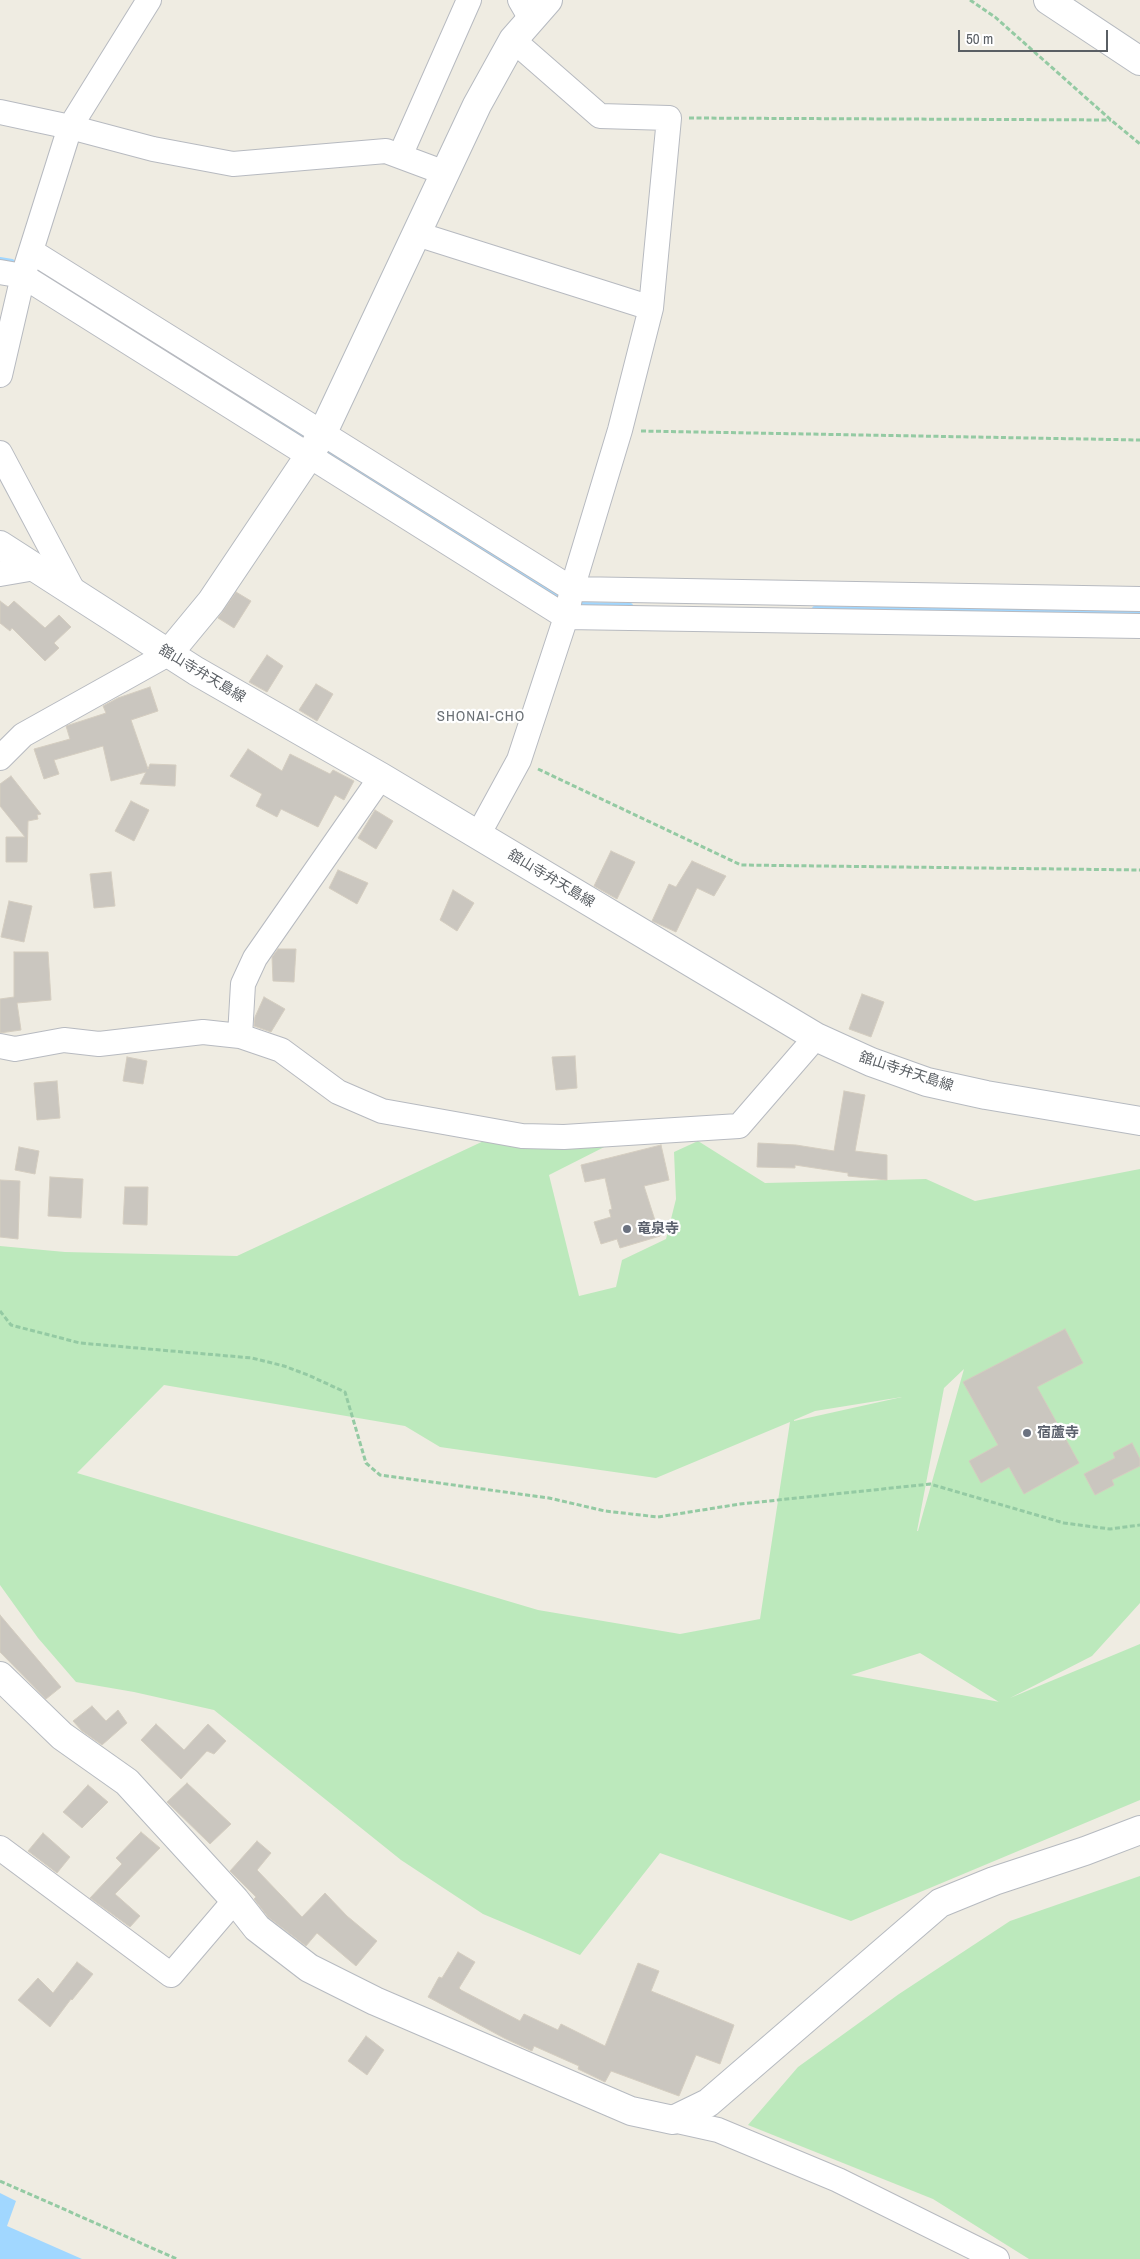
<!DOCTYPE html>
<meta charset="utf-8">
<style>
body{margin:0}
#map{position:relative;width:1140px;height:2259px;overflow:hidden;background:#efece2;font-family:"Archivo Narrow",sans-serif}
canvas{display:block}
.scale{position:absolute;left:958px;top:30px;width:150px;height:22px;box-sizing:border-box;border:2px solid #5a5f64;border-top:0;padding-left:6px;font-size:15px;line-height:18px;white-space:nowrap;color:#5a5f64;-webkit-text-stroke:4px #fff;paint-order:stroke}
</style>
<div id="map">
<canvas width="1140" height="2259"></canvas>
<div class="scale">50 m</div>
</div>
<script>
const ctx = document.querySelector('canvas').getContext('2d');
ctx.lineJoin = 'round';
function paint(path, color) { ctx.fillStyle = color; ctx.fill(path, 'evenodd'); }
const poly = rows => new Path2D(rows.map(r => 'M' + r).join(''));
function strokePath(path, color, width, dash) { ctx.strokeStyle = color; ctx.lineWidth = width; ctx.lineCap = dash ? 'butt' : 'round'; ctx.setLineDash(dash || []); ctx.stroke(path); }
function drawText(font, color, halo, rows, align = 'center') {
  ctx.font = font + ' "Archivo Narrow","Noto Sans JP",sans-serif'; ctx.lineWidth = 4.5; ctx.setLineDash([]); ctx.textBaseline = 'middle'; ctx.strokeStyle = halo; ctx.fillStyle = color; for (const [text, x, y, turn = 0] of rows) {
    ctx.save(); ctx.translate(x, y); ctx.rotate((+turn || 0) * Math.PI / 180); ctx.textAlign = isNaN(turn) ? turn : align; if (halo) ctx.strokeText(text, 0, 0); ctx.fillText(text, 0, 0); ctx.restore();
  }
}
const green = poly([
 [503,1132,630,1134,549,1175,579,1296,616,1287,622,1260,666,1239,676,1199,674,1152,698,1141,765,1183,926,1179,975,1201,1140,1169,1140,1603,1092,1656,1010,1698,1140,1644,1140,1800,851,1921,660,1853,580,1955,483,1914,401,1860,214,1710,134,1692,76,1682,38,1638,0,1585,0,1246,65,1252,237,1256],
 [964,1369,918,1531,917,1531,944,1388],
 [164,1385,405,1426,440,1447,656,1478,790,1422,760,1619,680,1634,538,1610,77,1473],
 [902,1397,794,1421,794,1420,815,1411],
 [920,1653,999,1702,1000,1702,851,1675],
 [1140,1876,1140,2259,1029,2259,933,2199,748,2125,798,2067,899,1994,1010,1921]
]);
const water = poly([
 [0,2193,16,2201,7,2226,82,2259,0,2259]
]);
const stream = poly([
 [0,260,12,262],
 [107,312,147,337],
 [221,384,310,440],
 [320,447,560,597],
 [581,605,630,606],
 [815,609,1140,612]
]);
const building = poly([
 [236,592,251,601,234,628,218,618,236,592],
 [0,601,8,607,14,601,45,628,59,615,71,627,54,643,59,648,45,661,12,628,10,631,0,623,0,601],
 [267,655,283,666,267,692,249,682,267,655],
 [316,684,333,694,317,721,299,710,316,684],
 [150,687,158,711,131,720,148,769,150,764,176,765,175,786,140,784,146,772,111,781,103,746,54,760,59,774,44,779,34,749,70,739,66,726,106,713,103,706,118,698,150,687],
 [248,749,282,771,290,754,330,774,333,770,354,781,344,800,335,795,318,827,281,809,277,817,256,806,262,794,230,776,248,749],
 [11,776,41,814,37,815,38,819,28,821,27,862,6,862,6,837,25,837,0,806,0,784,11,776],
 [131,801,149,810,134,841,115,831,131,801],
 [375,810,393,821,376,849,358,838,375,810],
 [611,851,635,862,617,899,594,886,611,851],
 [692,861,726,876,714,896,697,888,676,932,652,921,669,884,676,887,692,861],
 [338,870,368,883,357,904,329,888,338,870],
 [111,872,115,906,94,908,90,874,111,872],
 [453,890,474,903,457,931,440,920,453,890],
 [9,901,32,906,24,942,1,937,9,901],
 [278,949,296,949,294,982,273,981,272,957,278,949],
 [14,952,48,952,51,1000,17,1003,21,1030,0,1033,0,999,14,997,14,952],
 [862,994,884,1002,871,1037,849,1029,862,994],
 [264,997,285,1009,271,1032,254,1026,255,1017,264,997],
 [575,1056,577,1088,556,1090,552,1057,575,1056],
 [127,1057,147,1061,143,1084,123,1081,127,1057],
 [57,1081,60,1118,37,1120,34,1083,57,1081],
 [844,1091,865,1095,855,1151,887,1155,887,1180,848,1176,848,1173,795,1165,795,1168,757,1167,758,1143,796,1145,834,1151,844,1091],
 [661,1145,669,1180,644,1186,660,1236,620,1248,617,1239,601,1244,594,1222,611,1217,609,1210,612,1209,605,1178,585,1182,581,1165,661,1145],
 [19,1147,39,1151,35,1174,15,1170,19,1147],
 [50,1177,83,1179,81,1218,48,1216,50,1177],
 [0,1180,20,1181,18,1239,0,1237,0,1180],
 [125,1187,148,1187,147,1225,123,1224,125,1187],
 [1065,1329,1083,1363,1037,1387,1079,1463,1024,1494,1009,1467,981,1483,969,1461,998,1445,963,1382,1065,1329],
 [1132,1443,1140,1459,1140,1466,1112,1480,1114,1485,1095,1495,1084,1474,1115,1458,1113,1453,1132,1443],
 [0,1615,61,1687,46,1699,0,1652,0,1615],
 [92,1706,106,1721,118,1710,127,1723,102,1745,82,1731,73,1721,92,1706],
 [156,1724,184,1750,208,1724,226,1741,214,1754,207,1751,181,1779,141,1740,156,1724],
 [187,1783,231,1824,210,1844,167,1802,187,1783],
 [88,1785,108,1802,82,1828,63,1812,88,1785],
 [141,1832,160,1848,115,1894,140,1916,130,1927,90,1898,122,1864,116,1858,141,1832],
 [43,1833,70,1857,57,1873,28,1851,43,1833],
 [257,1841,271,1853,257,1870,302,1917,325,1893,347,1916,377,1941,356,1966,317,1933,306,1946,268,1917,254,1899,256,1897,230,1871,257,1841],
 [458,1952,475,1962,459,1988,461,1990,520,2021,524,2014,558,2030,561,2024,605,2046,638,1963,659,1971,651,1991,734,2025,720,2064,696,2055,679,2096,611,2071,605,2082,578,2069,579,2066,534,2046,532,2051,504,2038,428,1997,439,1977,442,1978,458,1952],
 [77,1962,93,1974,72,2000,71,1999,50,2027,18,2000,38,1978,53,1993,77,1962],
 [366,2036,384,2050,367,2075,348,2061,366,2036]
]);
const path = poly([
 [970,0,995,17,1111,120,1140,144],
 [689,118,1111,120],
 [641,431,1140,440],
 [538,769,741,865,1140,870],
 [0,1311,11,1325,80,1343,252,1358,284,1366,308,1375,345,1392,366,1463,380,1475,549,1498,605,1511,658,1517,740,1504,930,1484,1064,1523,1110,1529,1140,1525],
 [0,2181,177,2259]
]);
const street = poly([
 [520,0,531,19],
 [0,112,70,127,153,149,233,164,386,151,445,173],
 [400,156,469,0],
 [417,234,651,308],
 [31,251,572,589,1140,599],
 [0,272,23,276,566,617,1140,626],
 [0,375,23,276,70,127,149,0],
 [0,453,75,594],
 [0,574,35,568],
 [0,758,23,735,168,654],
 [478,835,519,760,566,617,572,589,620,430,651,308,669,118,600,116,513,40],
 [240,1036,243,984,255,958,381,777],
 [0,1046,15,1049,64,1040,99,1044,203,1032,240,1036,281,1050,338,1092,382,1111,522,1136,564,1137,739,1126,816,1037],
 [0,1848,171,1975,235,1900],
 [673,2120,718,2130,838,2180,997,2259]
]);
const secondary = poly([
 [1048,0,1140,61],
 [0,545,196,671,381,777,816,1037,871,1062,927,1082,986,1095,1140,1121],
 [168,654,211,602,309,456,325,428,477,105,513,40,548,0],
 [0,1676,62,1736,127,1782,235,1900,257,1928,309,1968,375,2001,631,2111,673,2120,708,2103,940,1903,994,1881,1085,1851,1140,1830]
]);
const markers = [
 [627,1229,5,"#6b7280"],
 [1027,1433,5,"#6b7280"]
];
const streetNames = [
 ["舘山寺弁天島線",202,674,31],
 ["舘山寺弁天島線",551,879,31],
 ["舘山寺弁天島線",906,1072,18]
];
const worshipNames = [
 ["竜泉寺",637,1229],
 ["宿蘆寺",1037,1433]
];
const neighbourhoodNames = [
 ["SHONAI-CHO",481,717]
];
paint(green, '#bce9bc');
paint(water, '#a1d7ff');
strokePath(stream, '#a1d7ff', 6);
paint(building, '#cac6bf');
strokePath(building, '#d4cdc0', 1);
strokePath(street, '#b7bac0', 26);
strokePath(secondary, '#b6bac0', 30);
strokePath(path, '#94caa3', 3, [5, 2.5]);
strokePath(street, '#fff', 24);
strokePath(secondary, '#fff', 28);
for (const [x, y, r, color] of markers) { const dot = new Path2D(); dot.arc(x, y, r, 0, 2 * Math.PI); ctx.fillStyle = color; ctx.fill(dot); strokePath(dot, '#fff', 2); }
drawText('14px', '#5a5f64', '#fff', streetNames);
drawText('bold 14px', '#5b616d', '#fff', worshipNames, 'left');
ctx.letterSpacing = '1px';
drawText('15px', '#6b7176', '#fff', neighbourhoodNames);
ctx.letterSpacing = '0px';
</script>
